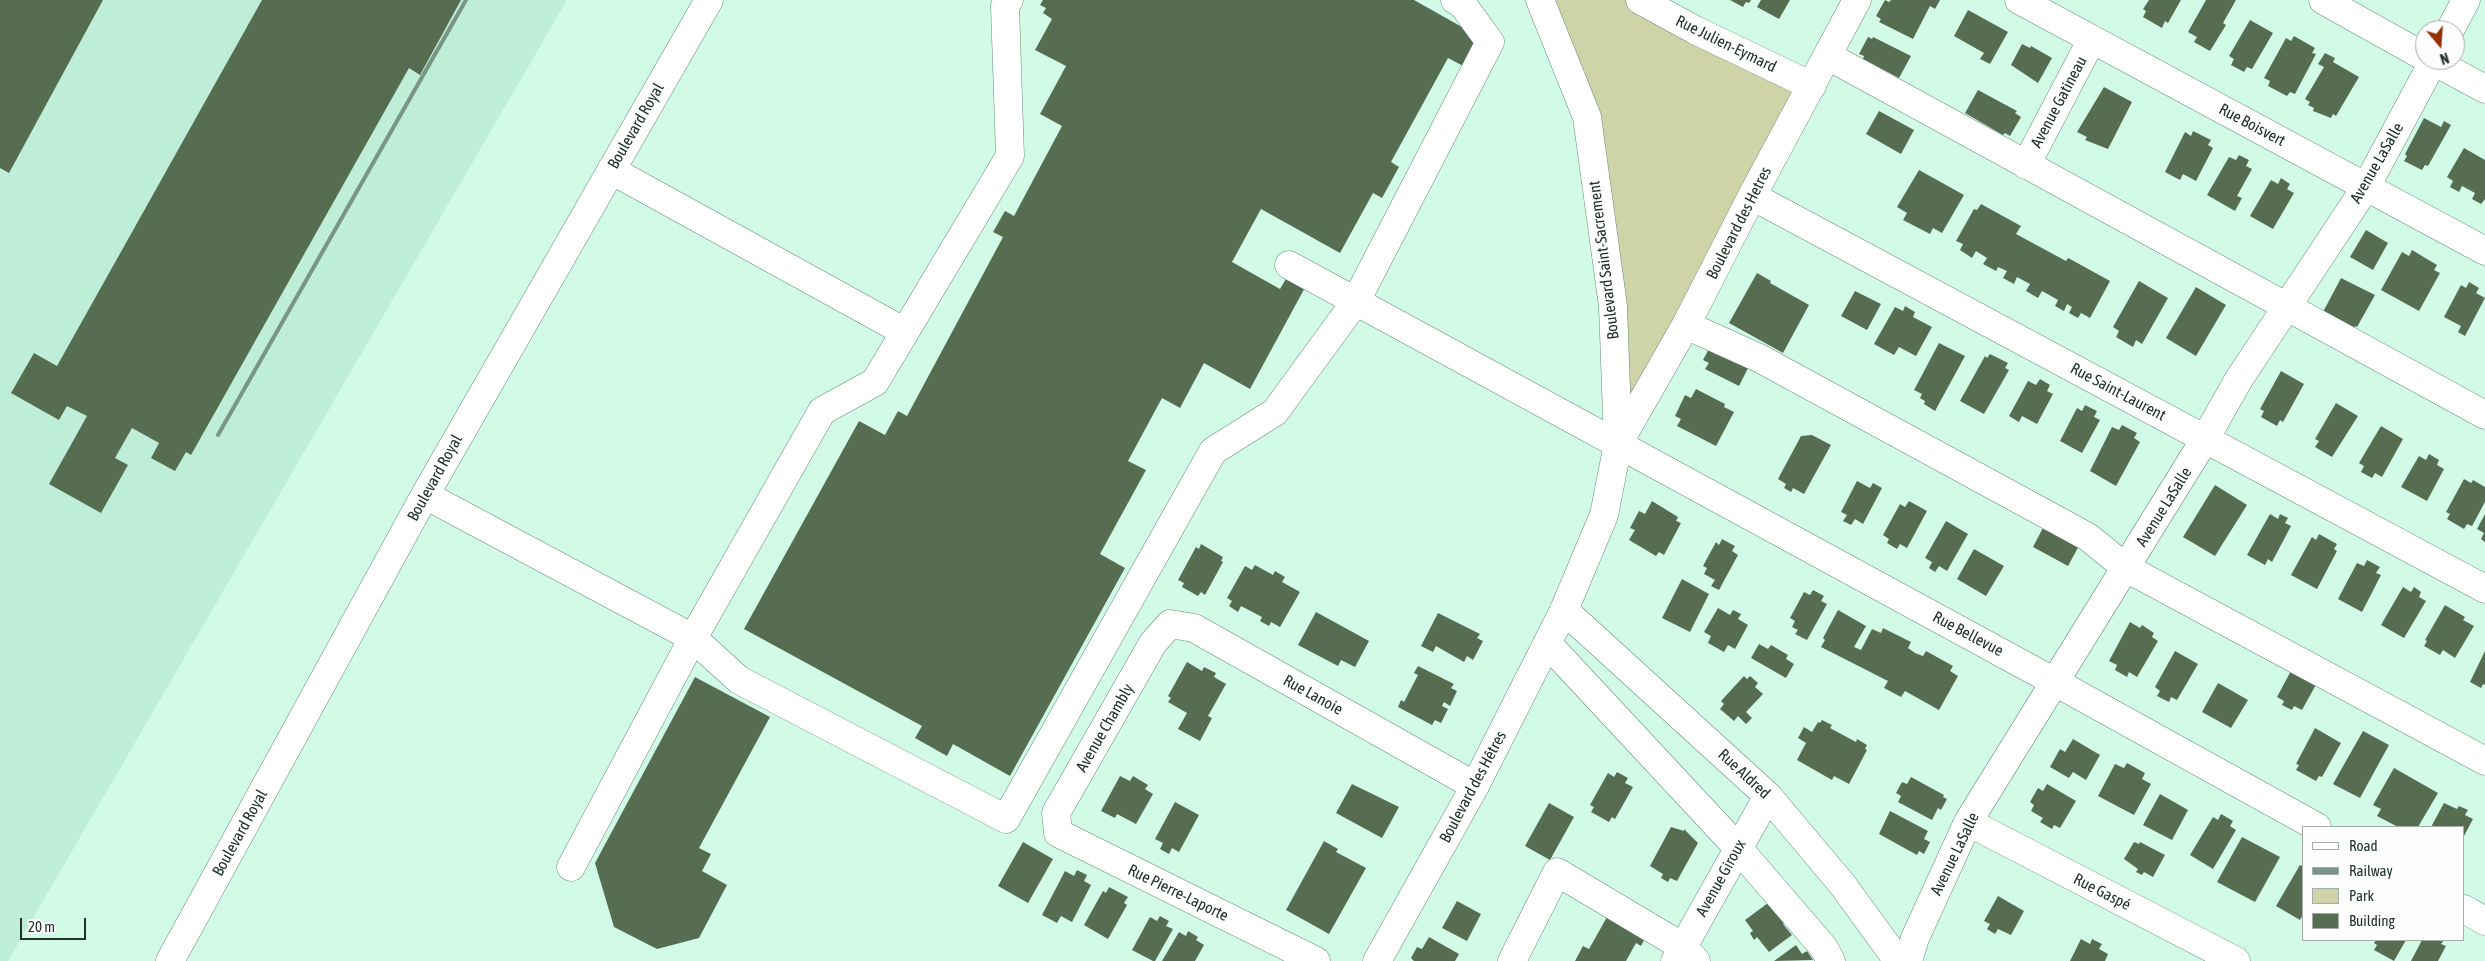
<!DOCTYPE html>
<meta charset="utf-8">
<style>
body{margin:0}
#map{position:relative;width:2485px;height:961px;overflow:hidden;background:#d2fbe7;font-family:"Asap Condensed",sans-serif}
canvas{display:block}
.legend{position:absolute;left:2302px;top:826px;width:162px;height:115px;box-sizing:border-box;background:#fdfdfd;border:1px solid #a5aca9;margin:0;padding:6px 9px;list-style:none;font-size:15px;color:#22322b}
.legend li{display:flex;align-items:center;gap:10px;height:25px}
.legend b{width:25px;border:1px solid #a5aca9}
.north{position:absolute;left:2415px;top:20px;width:50px;height:50px;box-sizing:border-box;background:#fdfdfd;border:1px solid #a5aca9;border-radius:50%;rotate:162deg;font-size:14px;font-weight:700;line-height:20px;text-align:center;color:#22322b}
.north::after{content:'';display:block;margin:auto;width:18px;height:22px;background:#963004;clip-path:polygon(50% 0,100% 100%,50% 72%,0 100%)}
.scale{position:absolute;left:20px;top:918px;width:66px;height:22px;box-sizing:border-box;border:2px solid #22322b;border-top:0;padding-left:6px;font-size:15px;line-height:18px;white-space:nowrap;color:#22322b;-webkit-text-stroke:4px #fdfdfd;paint-order:stroke}
</style>
<div id="map">
<canvas width="2485" height="961"></canvas>
<ul class="legend">
<li><b style="height:6px;background:#fff"></b>Road</li>
<li><b style="height:6px;background:#789587"></b>Railway</li>
<li><b style="height:14px;background:#ced4a8"></b>Park</li>
<li><b style="height:14px;background:#576d52"></b>Building</li>
</ul>
<div class="north">N</div>
<div class="scale">20 m</div>
</div>
<script>
const ctx = document.querySelector('canvas').getContext('2d');
ctx.lineJoin = 'round';
function paint(path, color) { ctx.fillStyle = color; ctx.fill(path, 'evenodd'); }
const poly = rows => new Path2D(rows.map(r => 'M' + r).join(''));
function strokePath(path, color, width, dash) { ctx.strokeStyle = color; ctx.lineWidth = width; ctx.lineCap = dash ? 'butt' : 'round'; ctx.setLineDash(dash || []); ctx.stroke(path); }
function drawText(font, color, halo, rows, align = 'center') {
  ctx.font = font + ' "Asap Condensed",sans-serif'; ctx.lineWidth = 5; ctx.setLineDash([]); ctx.textBaseline = 'middle'; ctx.strokeStyle = halo; ctx.fillStyle = color; for (const [text, x, y, turn = 0] of rows) {
    ctx.save(); ctx.translate(x, y); ctx.rotate((+turn || 0) * Math.PI / 180); ctx.textAlign = isNaN(turn) ? turn : align; if (halo) ctx.strokeText(text, 0, 0); ctx.fillText(text, 0, 0); ctx.restore();
  }
}
const built = poly([
 [0,0,567,0,8,961,0,961]
]);
const green = poly([
 [1540,0,1645,0,1812,86,1618,444,1587,118]
]);
const building = poly([
 [0,0,103,0,9,173,0,168],
 [262,0,461,0,420,75,409,68,191,455,186,452,175,471,151,458,159,443,132,428,115,458,128,465,101,513,49,484,87,416,67,406,59,420,11,393,34,353,57,366],
 [1043,0,1414,0,1485,40,1469,69,1448,58,1391,162,1399,167,1382,198,1373,193,1340,253,1261,209,1232,262,1280,289,1290,272,1308,282,1250,389,1204,363,1180,408,1162,398,1128,461,1146,470,1100,554,1125,568,1010,776,953,744,947,756,915,738,922,726,744,629,859,421,885,435,898,411,907,416,1003,237,993,232,1005,211,1014,216,1062,126,1040,114,1066,66,1035,50,1052,19,1043,13,1046,8,1040,5],
 [1730,0,1751,0,1749,3,1746,2,1743,7],
 [1761,0,1790,0,1779,19,1757,7],
 [1885,0,1889,2,1891,0,1940,0,1935,9,1930,6,1913,39,1879,22,1881,19,1876,16],
 [2149,0,2181,0,2168,23,2165,21,2162,28,2143,17,2146,11,2143,9],
 [2206,0,2236,0,2223,23,2226,25,2210,51,2194,42,2197,37,2188,32],
 [1968,10,2008,32,1990,64,1980,59,1984,53,1954,36],
 [2250,20,2273,33,2252,69,2247,67,2244,72,2231,65,2234,59,2229,56],
 [2294,36,2315,48,2312,53,2316,54,2295,94,2290,92,2287,96,2268,86,2270,81,2264,78,2286,38,2291,41],
 [1868,37,1872,39,1873,37,1911,56,1899,78,1863,59,1864,56,1859,54],
 [2022,44,2030,48,2031,46,2052,58,2038,83,2011,65],
 [2325,53,2335,58,2333,62,2359,77,2336,116,2333,114,2331,118,2313,111,2314,108,2308,105,2310,102,2305,99,2324,67,2318,64],
 [2104,87,2132,102,2108,149,2085,140,2087,137,2077,132],
 [1978,90,2017,111,2015,113,2021,117,2010,136,2005,133,2003,135,1965,113],
 [1879,111,1914,130,1901,154,1866,134],
 [2424,118,2441,127,2444,121,2451,125,2428,166,2425,165,2422,170,2404,161,2407,156,2405,154],
 [2193,131,2211,140,2208,145,2213,148,2196,181,2183,174,2180,180,2165,172,2185,132,2191,136],
 [2464,148,2485,160,2485,199,2481,204,2472,199,2475,193,2462,186,2459,192,2450,187,2453,181,2447,177],
 [2239,155,2249,160,2246,166,2252,169,2237,196,2242,198,2235,211,2207,195,2229,157,2236,160],
 [1919,170,1964,195,1942,233,1933,228,1930,234,1903,220,1907,213,1897,207],
 [2281,178,2290,184,2287,189,2294,193,2273,229,2250,216,2271,180,2278,184],
 [1981,204,2021,226,2016,234,2066,261,2068,258,2070,259,2110,281,2090,318,2081,313,2078,318,2069,313,2072,307,2067,304,2064,311,2055,306,2058,300,2042,291,2038,298,2026,291,2030,284,2017,277,2014,284,2003,278,2007,271,1998,267,1996,271,1983,264,1987,258,1976,251,1972,258,1960,250,1963,244,1956,241,1974,209,1977,210],
 [2366,230,2388,243,2373,270,2350,257],
 [2412,250,2437,265,2434,270,2440,273,2419,311,2381,290,2402,252,2409,256],
 [1757,273,1771,281,1770,283,1809,305,1783,353,1729,323],
 [2341,278,2375,295,2357,327,2355,326,2354,330,2323,312],
 [2139,281,2168,298,2142,344,2136,340,2133,347,2116,337,2119,331,2113,327],
 [2469,282,2479,288,2476,293,2485,298,2465,336,2458,332,2461,326,2444,317,2461,285,2466,288],
 [2196,287,2226,305,2196,356,2166,338],
 [1855,291,1881,304,1867,330,1841,316],
 [1905,306,1915,312,1913,317,1932,327,1916,356,1899,347,1894,355,1874,344,1895,307,1903,311],
 [1939,343,1965,356,1935,411,1924,404,1925,401,1920,398,1922,394,1914,390],
 [1710,347,1752,360,1739,386,1705,369,1709,363,1703,360],
 [1990,354,2008,363,2005,368,2009,370,1984,414,1960,401,1985,356,1987,358],
 [2281,371,2304,384,2283,422,2280,420,2277,426,2261,417,2264,411,2260,409],
 [2040,379,2050,385,2047,391,2053,394,2037,424,2022,416,2019,422,2009,416,2028,381,2036,385],
 [1696,389,1725,404,1724,407,1734,412,1716,446,1677,426,1681,419,1675,416,1685,395,1691,398],
 [2336,403,2358,416,2332,457,2315,447,2319,441,2315,439],
 [2085,405,2097,411,2094,417,2100,420,2082,453,2060,441,2077,408,2082,411],
 [2122,425,2137,433,2134,438,2140,442,2116,486,2090,471,2112,427,2119,430],
 [2381,426,2403,439,2382,477,2375,473,2372,478,2361,472,2364,466,2359,463],
 [1812,435,1831,445,1804,494,1793,488,1791,492,1784,488,1786,484,1778,479,1801,436],
 [2429,454,2439,460,2437,465,2444,469,2427,501,2401,487,2419,456,2426,460],
 [2464,479,2471,483,2473,480,2485,487,2485,502,2472,526,2467,524,2464,529,2447,519,2450,514,2446,512],
 [1857,481,1870,488,1873,483,1882,488,1863,524,1855,519,1851,525,1843,521,1847,515,1841,512],
 [2215,485,2247,505,2215,556,2183,537],
 [1652,501,1678,517,1676,521,1681,523,1664,555,1659,552,1656,556,1629,540,1635,530,1630,528,1639,511,1645,514],
 [1909,501,1927,511,1907,548,1900,544,1897,549,1887,543,1889,539,1883,535,1900,504,1905,507],
 [2270,514,2278,519,2280,514,2288,518,2285,523,2291,526,2272,562,2268,559,2265,565,2247,555],
 [2485,514,2485,542,2481,539,2484,533,2477,529],
 [1946,521,1968,534,1947,571,1939,566,1935,572,1929,568,1932,562,1925,558],
 [2046,522,2081,542,2068,566,2033,547],
 [2319,534,2337,544,2334,549,2337,551,2317,589,2291,575,2312,537,2316,540],
 [1722,539,1735,546,1732,551,1738,555,1719,590,1711,586,1715,580,1704,574,1707,568,1703,566,1716,542,1719,545],
 [1201,544,1223,557,1221,561,1223,562,1205,595,1201,592,1198,596,1182,587,1184,583,1178,580,1196,547,1199,549],
 [1974,549,2004,566,1986,596,1957,579],
 [2367,560,2380,567,2376,573,2381,575,2362,612,2338,599,2357,563,2364,566],
 [1255,565,1273,575,1275,571,1285,577,1282,582,1300,592,1280,627,1271,622,1269,626,1260,621,1262,617,1241,606,1238,612,1229,606,1232,601,1227,598,1245,566,1252,570],
 [1682,579,1709,594,1690,632,1662,618],
 [2403,587,2411,592,2414,587,2421,592,2419,597,2426,601,2404,638,2381,625],
 [1813,590,1824,596,1821,601,1827,604,1807,640,1795,634,1798,630,1792,627,1795,621,1790,618,1804,592,1810,595],
 [2445,605,2465,617,2463,620,2474,626,2455,658,2443,650,2440,655,2424,646,2427,641,2425,640],
 [1718,608,1730,615,1733,610,1741,614,1738,619,1748,625,1735,649,1728,645,1724,652,1708,643,1711,636,1704,632],
 [1838,610,1866,626,1854,647,1861,650,1872,629,1881,633,1883,628,1911,642,1908,648,1915,653,1923,656,1926,651,1953,666,1950,671,1958,676,1939,710,1905,691,1901,697,1884,688,1888,681,1821,647,1825,640,1823,638],
 [1316,612,1369,641,1355,667,1341,660,1338,666,1298,645],
 [1438,613,1480,634,1477,638,1483,641,1473,660,1467,656,1464,662,1436,646,1433,652,1421,646],
 [2130,622,2140,628,2142,625,2154,633,2152,637,2158,641,2137,677,2129,672,2127,677,2115,670,2117,665,2109,661],
 [1759,644,1768,649,1771,645,1788,655,1786,659,1794,664,1786,678,1751,658],
 [2175,651,2198,664,2177,700,2171,697,2169,702,2157,696,2160,691,2155,687],
 [2485,651,2485,685,2483,684,2481,688,2470,682],
 [1187,662,1202,671,1204,667,1216,673,1214,677,1226,684,1208,716,1212,718,1200,741,1178,729,1187,713,1168,702,1171,698,1168,696],
 [1418,666,1454,684,1451,688,1457,691,1450,706,1444,702,1442,706,1448,709,1441,723,1435,720,1432,725,1398,707,1401,700,1404,702,1418,675,1414,673],
 [2293,667,2318,681,2302,710,2294,706,2292,710,2282,705,2284,701,2277,697],
 [1744,676,1747,679,1750,676,1758,683,1755,687,1763,694,1746,712,1752,718,1746,724,1738,716,1734,721,1720,709,1724,704,1721,701],
 [695,677,770,717,699,848,711,854,702,871,727,885,699,938,657,949,614,927,595,863],
 [2218,683,2248,700,2231,728,2202,712],
 [1822,720,1832,725,1830,728,1856,742,1857,739,1867,745,1865,749,1867,750,1849,784,1834,776,1832,780,1797,760,1806,743,1798,738,1804,727,1812,732,1818,722,1820,723],
 [2315,728,2341,743,2322,777,2319,776,2316,781,2296,770,2299,765,2296,764],
 [2363,731,2389,745,2360,798,2333,784],
 [2073,739,2100,755,2086,780,2073,772,2069,778,2050,767,2060,749,2065,752],
 [2127,763,2145,773,2142,779,2151,784,2134,815,2098,796,2115,764,2124,768],
 [2394,768,2438,793,2418,827,2398,827,2377,816,2381,809,2373,805],
 [1617,772,1628,778,1625,783,1633,787,1615,819,1612,817,1609,822,1591,812,1594,807,1590,805,1608,773,1614,777],
 [1120,776,1130,781,1133,776,1148,785,1145,789,1153,794,1136,824,1117,814,1115,818,1101,811],
 [1911,777,1944,795,1943,797,1947,799,1941,810,1938,808,1932,820,1898,802,1901,796,1896,793,1902,782,1907,784],
 [1352,784,1399,807,1382,838,1336,813],
 [2047,784,2076,801,2060,828,2054,825,2052,829,2040,822,2043,818,2031,811,2034,805,2030,802,2038,788,2043,791],
 [2160,794,2188,810,2172,840,2143,825],
 [1175,802,1199,815,1179,852,1172,848,1169,854,1160,849,1163,843,1155,839],
 [1549,803,1574,817,1550,860,1525,846],
 [2444,803,2457,809,2459,806,2468,810,2465,815,2473,819,2464,836,2464,827,2431,827],
 [1890,811,1928,831,1924,839,1930,842,1924,854,1919,851,1917,855,1879,834],
 [2221,814,2233,821,2230,826,2236,830,2213,869,2190,855,2213,817,2218,820],
 [1671,827,1684,831,1684,829,1698,843,1677,881,1670,878,1668,882,1661,878,1663,874,1650,866],
 [2242,837,2280,857,2255,902,2217,882],
 [1324,841,1338,849,1336,852,1366,868,1329,934,1286,910],
 [1023,842,1053,859,1028,903,998,886],
 [2134,842,2139,844,2140,842,2165,855,2153,877,2144,872,2142,875,2136,872,2138,869,2124,859],
 [2300,865,2304,867,2304,913,2300,920,2276,906],
 [1077,870,1087,875,1084,881,1091,885,1072,922,1061,916,1057,923,1042,915,1065,871,1074,876],
 [1109,887,1128,897,1124,903,1127,905,1108,939,1084,925,1103,891,1106,893],
 [1998,896,2024,911,2011,935,1998,929,1995,934,1987,929,1990,924,1984,921],
 [1457,901,1481,914,1467,941,1442,928],
 [1768,903,1778,916,1781,914,1786,921,1783,924,1792,935,1769,952,1757,937,1754,940,1750,933,1753,931,1745,920],
 [1160,916,1169,921,1166,926,1173,929,1155,961,1153,961,1132,950,1150,917,1157,921],
 [1607,917,1646,936,1641,946,1636,943,1626,961,1575,961,1583,946,1589,949],
 [1188,931,1198,937,1196,940,1204,945,1195,961,1162,961,1179,932,1186,936],
 [1429,937,1459,954,1455,961,1414,961,1411,958,1417,947,1422,949],
 [2081,939,2090,944,2092,939,2102,944,2099,949,2108,954,2105,961,2070,961],
 [2376,940,2406,940,2394,961,2374,950,2377,945,2374,943],
 [2422,940,2444,940,2441,944,2446,946,2438,961,2411,961],
 [1796,945,1802,954,1807,951,1813,960,1774,961]
]);
const minor = poly([
 [1640,0,1695,30,1812,86],
 [2019,0,2485,251],
 [2323,0,2425,57],
 [2450,30,2466,0],
 [1828,56,2485,415],
 [2431,60,2485,89],
 [2026,165,2092,39],
 [611,170,905,332],
 [1752,196,2485,589],
 [1289,265,2055,682,2317,827],
 [1686,325,1759,358,2088,537,2126,568,2485,761],
 [1618,444,1686,325,1752,196,1857,0],
 [425,495,693,638,739,680,1006,819,1213,451,1275,412,1356,301,1490,42,1463,5,1455,0],
 [1564,610,1768,796,1842,884,1898,961],
 [1548,644,1738,848,1824,948,1831,961],
 [1968,822,2236,961],
 [571,867,693,638,822,411,875,382,1010,156,1005,6,1009,0],
 [2464,909,2485,921],
 [170,961,425,495,709,0],
 [1316,961,1058,833,1056,813,1153,643,1170,624,1194,628,1475,786],
 [1512,961,1557,872,1683,947,1696,961],
 [1675,961,1768,796],
 [1908,961,1915,938,1968,822,2205,439,2239,379,2366,187,2434,60]
]);
const major = poly([
 [1377,961,1475,786,1564,610,1604,515,1618,444,1613,306,1587,117,1540,0]
]);
const rail = poly([
 [218,435,466,0]
]);
const streetNames = [
 ["Rue Julien-Eymard",1726,44,26],
 ["Avenue Gatineau",2059,102,-62],
 ["Rue Boisvert",2252,125,28],
 ["Boulevard Royal",636,126,-60],
 ["Avenue LaSalle",2377,163,-60],
 ["Boulevard des Hetres",1739,223,-63],
 ["Boulevard Saint-Sacrement",1604,260,-97],
 ["Rue Saint-Laurent",2118,392,28],
 ["Boulevard Royal",435,478,-61],
 ["Avenue LaSalle",2164,507,-58],
 ["Rue Bellevue",1968,634,28],
 ["Rue Lanoie",1313,695,29],
 ["Avenue Chambly",1105,728,-60],
 ["Rue Aldred",1744,774,43],
 ["Boulevard des Hêtres",1473,787,-62],
 ["Boulevard Royal",240,833,-61],
 ["Avenue LaSalle",1955,854,-64],
 ["Avenue Giroux",1721,878,-61],
 ["Rue Gaspé",2102,892,27],
 ["Rue Pierre-Laporte",1178,893,26]
];
paint(built, '#beeed7');
paint(green, '#ced4a8');
paint(building, '#576d52');
strokePath(minor, '#658b79', 29);
strokePath(major, '#658b79', 29);
strokePath(minor, '#fff', 28);
strokePath(major, '#fff', 28);
strokePath(rail, '#789587', 4);
drawText('16px', '#22322b', '#fdfdfd', streetNames);
</script>
